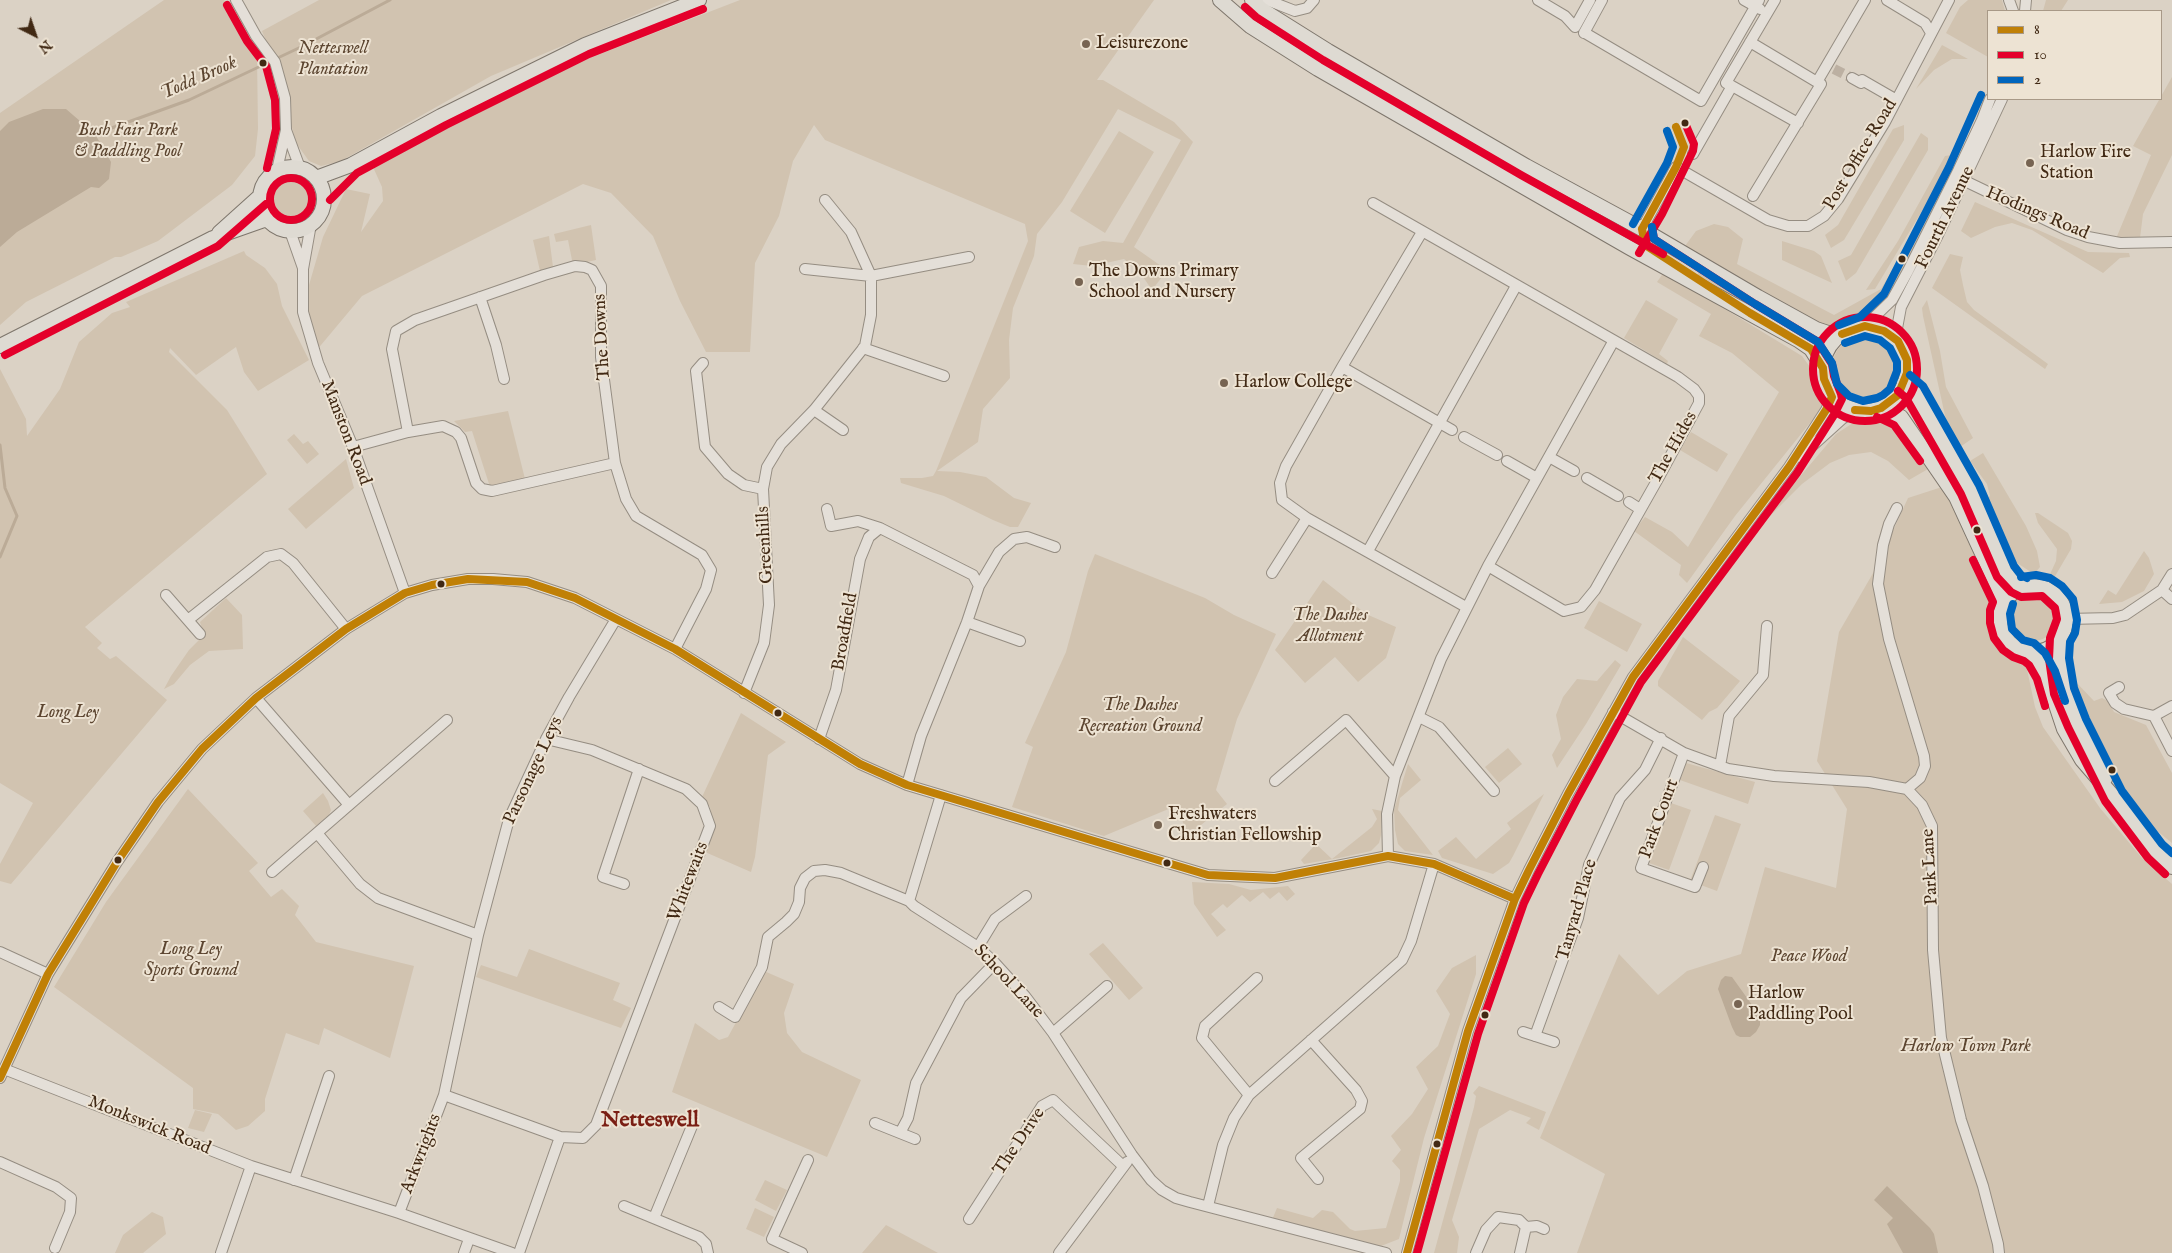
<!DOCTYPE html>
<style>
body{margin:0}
#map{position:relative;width:2172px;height:1253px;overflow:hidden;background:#dbd2c5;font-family:"IM FELL English",serif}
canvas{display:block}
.legend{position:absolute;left:1987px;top:10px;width:175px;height:90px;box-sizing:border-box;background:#ede3d3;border:1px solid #a89987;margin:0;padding:6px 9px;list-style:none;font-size:15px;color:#412914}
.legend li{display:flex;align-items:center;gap:10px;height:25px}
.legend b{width:25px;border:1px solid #a89987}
.north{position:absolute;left:10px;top:10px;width:50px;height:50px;-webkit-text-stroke:4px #ede3d3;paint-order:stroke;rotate:139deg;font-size:14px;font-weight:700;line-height:20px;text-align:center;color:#412914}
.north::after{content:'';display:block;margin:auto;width:18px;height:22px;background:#412914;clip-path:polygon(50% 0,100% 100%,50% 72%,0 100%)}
</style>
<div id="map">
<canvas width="2172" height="1253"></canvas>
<ul class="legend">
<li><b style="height:6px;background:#c08006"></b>8</li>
<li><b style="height:6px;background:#e4002b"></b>10</li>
<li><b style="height:6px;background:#0065bd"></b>2</li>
</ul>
<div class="north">N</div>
</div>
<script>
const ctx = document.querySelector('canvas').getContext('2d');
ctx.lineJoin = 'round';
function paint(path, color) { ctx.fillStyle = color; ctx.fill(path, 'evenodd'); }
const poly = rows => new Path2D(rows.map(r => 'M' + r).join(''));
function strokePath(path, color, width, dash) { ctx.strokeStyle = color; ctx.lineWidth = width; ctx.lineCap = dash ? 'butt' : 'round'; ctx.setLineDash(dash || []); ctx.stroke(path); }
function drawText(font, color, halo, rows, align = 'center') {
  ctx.font = font + ' "IM FELL English",serif'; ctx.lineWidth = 4; ctx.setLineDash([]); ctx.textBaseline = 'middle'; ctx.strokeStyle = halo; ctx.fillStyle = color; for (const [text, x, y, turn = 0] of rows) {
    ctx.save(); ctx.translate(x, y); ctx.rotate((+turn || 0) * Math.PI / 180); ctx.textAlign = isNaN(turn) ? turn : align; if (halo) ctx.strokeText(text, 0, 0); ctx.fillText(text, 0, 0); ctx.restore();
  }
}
const green = poly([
 [164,0,224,0,257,56,258,129,255,156,232,185,158,241,121,257,115,257,26,302,0,325,0,113],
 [319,0,671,0,491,76,341,161,321,166,309,161,296,143,275,62,262,31],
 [740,0,1154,0,1097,80,1103,80,1174,122,1193,142,1134,247,1164,268,1162,277,1152,290,1141,274,1124,259,1092,266,1073,264,1079,247,1103,241,1123,243,1181,140,1118,109,1062,202,1037,234,1034,256,1013,308,1009,340,1010,378,983,409,978,442,937,471,960,472,986,477,1014,498,1031,503,1018,527,1010,527,993,520,944,496,901,483,900,478,922,478,933,476,936,471,1028,241,1025,224,825,140,814,125,793,161,779,216,755,263,750,352,706,352,680,301,653,236,611,193,583,184,362,296,316,351,306,314,309,285,323,237,346,189,370,194,361,232,383,201,382,187,373,167,461,113,546,75],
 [1968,0,2002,0,2005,11,1988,11,1988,57,1946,33,1960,7],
 [2046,0,2068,0,2061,11,2043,11],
 [1942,45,1968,59,1952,59,1934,70,1916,89],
 [2172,77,2172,155,2143,214,2140,238,2115,241,2151,155,2133,146],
 [1904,125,1904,140,1844,240,1831,248,1825,235,1838,225,1893,129],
 [1976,128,1892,293,1874,313,1834,328,1821,329,1733,277,1685,246,1696,231,1714,224,1728,227,1743,239,1737,264,1834,315,1881,289],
 [1119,131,1154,152,1105,233,1070,211],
 [1921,133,1928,138,1928,150,1856,273,1846,281,1838,261,1851,255],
 [1952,155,1952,161,1875,289,1866,290,1898,241,1945,156],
 '273 198a21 21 0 1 1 42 0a21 21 0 1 1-42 0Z',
 [1975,202,2088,252,2129,253,2130,257,2120,258,2103,273,2032,230,2012,223,1995,227,1971,238,1961,231],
 [591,225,596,260,573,265,568,240,556,242,554,234],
 [549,236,553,267,540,271,533,240],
 [1782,241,1814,251,1821,256,1832,283,1782,260],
 [244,251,246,255,265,268,277,284,282,306,309,360,258,391,244,372,236,347,196,375,170,348,169,352,227,410,267,474,85,627,102,643,97,648,110,659,116,656,167,700,11,884,0,881,0,864,33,803,0,783,0,369,26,419,27,436,60,389,79,342,112,313,130,307,126,302],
 [1950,254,1963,257,1960,270,1963,285,1967,302,1974,310,2048,364,2045,369,1932,288],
 [1699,271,1825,341,1817,352,1813,346,1697,276],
 [1664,272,1802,356,1820,381,1824,395,1822,408,1735,516,1687,583,1679,575,1681,565,1634,531,1645,517,1672,532,1688,547,1779,392,1732,353,1699,336,1711,314,1657,282],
 [1646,300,1678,319,1659,354,1668,361,1667,364,1624,338],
 [1927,300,1940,351,1946,387,1973,438,1960,447,1948,429,1923,316,1922,308],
 '1832 368a32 32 0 1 1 64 0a32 32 0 1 1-64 0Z',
 [508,411,525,479,490,487,472,431,465,432,454,421],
 [1878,420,1895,424,1928,469,1909,480,1888,461,1871,452,1849,455,1830,463,1802,484,1748,538,1836,434,1853,423],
 [1691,432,1728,454,1717,472,1680,450],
 [294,434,303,444,308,441,319,454,307,464,287,440],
 [1983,453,2026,526,2037,551,2040,567,2034,574,2014,561,2002,536,1984,511,1983,503,1990,496,1987,484,1970,461],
 [346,459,354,488,306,529,288,509],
 [1942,487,1984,561,2004,601,1999,615,2000,617,1994,628,1996,639,2001,646,2025,660,2035,707,2043,727,2100,808,2142,858,2172,884,2172,1253,1577,1253,1605,1174,1540,1138,1619,954,1658,995,1687,971,1741,954,1765,867,1836,888,1847,809,1817,761,1839,632,1876,568,1908,498],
 [2035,513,2038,513,2068,533,2072,541,2071,549,2051,583,2047,581,2056,561,2057,549,2038,523],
 [2144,551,2149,558,2154,574,2144,591,2122,602,2099,604,2108,590,2116,595],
 [1095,554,1205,598,1234,615,1276,634,1237,719,1216,790,1227,804,1196,829,1185,830,1178,805,1104,836,1012,807,1033,747,1025,743,1066,652,1088,571],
 [1323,580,1366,614,1396,627,1386,658,1358,682,1335,657,1305,683,1275,650],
 '2009 617a24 24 0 1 1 48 0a24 24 0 1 1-48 0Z',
 [226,598,242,615,243,649,209,651,190,665,174,684,164,689,171,676,189,650,204,635,200,622],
 [1599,601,1642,624,1627,652,1584,628],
 [1683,637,1740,681,1717,708,1709,712,1702,720,1658,686,1658,681],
 [1615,660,1621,665,1586,724,1557,768,1552,755,1561,739,1556,715,1563,697,1577,679,1597,681],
 [2073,679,2094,701,2102,698,2108,701,2114,712,2146,725,2172,773,2172,843,2156,830,2092,745,2099,739,2070,686],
 [741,713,786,742,768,755,755,857,751,872,705,852,713,835,712,819,710,807,702,797],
 [1508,748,1522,764,1499,783,1485,767],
 [1686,763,1755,782,1748,804,1680,780],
 [1408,764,1421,780,1400,798,1398,810,1433,855,1405,851,1398,844,1395,830,1394,810],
 [188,789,258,863,249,871,271,897,282,889,299,906,295,915,316,942,414,966,390,1058,324,1028,319,1045,286,1033,265,1099,265,1111,248,1126,236,1130,218,1114,193,1109,193,1088,54,987,106,902],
 [323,793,328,801,331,810,329,815,316,826,303,811],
 [1544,794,1513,856,1509,863,1493,874,1442,858,1438,851,1456,837,1476,859,1511,829,1507,823],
 [1671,803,1691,810,1669,870,1649,863],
 [1372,809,1382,811,1381,835,1379,843,1371,851,1339,858,1304,864,1301,860,1316,844,1332,859,1372,827,1377,819],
 [1715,815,1741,824,1717,891,1690,881],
 [1192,882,1229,884,1251,890,1288,886,1295,894,1287,901,1279,892,1270,899,1263,892,1250,902,1242,895,1227,908,1223,904,1211,914,1226,930,1217,937,1194,904],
 [1103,943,1143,988,1129,1000,1089,954],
 [529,949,620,983,613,1000,631,1008,621,1028,476,977,481,965,517,977],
 [1476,955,1476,974,1424,1138,1399,1239,1381,1246,1353,1241,1272,1220,1277,1208,1313,1218,1322,1210,1333,1212,1350,1229,1355,1231,1386,1228,1400,1181,1400,1170,1392,1161,1401,1150,1391,1136,1412,1114,1428,1089,1416,1067,1438,1046,1450,1014,1436,991,1452,968],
 [764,971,794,984,784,1013,787,1033,802,1052,861,1080,827,1157,672,1092,695,1023,719,1040,728,1037],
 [1479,1086,1546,1112,1539,1130,1526,1123,1531,1118,1510,1110,1479,1129,1452,1220,1459,1237,1457,1253,1434,1253,1474,1107,1476,1096,1473,1093],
 [195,1110,212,1114,204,1132,188,1128],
 [765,1180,787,1190,776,1211,755,1200],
 [755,1208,774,1217,764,1237,746,1229],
 [152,1212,163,1217,166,1234,143,1253,115,1253,123,1235],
 [886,1225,938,1253,862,1253]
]);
const water = poly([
 [43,109,66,109,95,134,111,162,109,179,99,188,91,187,17,232,0,247,0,131,9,122],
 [1725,976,1732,977,1760,1016,1760,1025,1756,1032,1750,1037,1740,1037,1736,1035,1732,1027,1718,989,1721,980],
 [1887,1186,1930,1228,1934,1234,1938,1253,1903,1253,1887,1224,1893,1218,1874,1200]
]);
const stream = poly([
 [95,134,189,100,303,46,390,0],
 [0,445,5,488,17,516,0,557]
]);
const minorTunnel = poly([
 [1834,69,1852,78]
]);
const minor = poly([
 [236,0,256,36,275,62,285,98,286,130,277,170],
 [1267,0,1295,11,1307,8,1314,0],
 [1538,0,1565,16,1575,27,1590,0],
 [1744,0,1760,9],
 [1887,0,1925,23,1931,33],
 [2009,0,2013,11],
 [2025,11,2026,0],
 [1584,33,1602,0],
 [1585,33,1701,101,1759,0],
 [1750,42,1817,82],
 [1852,78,1861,83,1862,80,1895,99],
 [1817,82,1865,0],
 [1732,86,1726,83,1775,0],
 [286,130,300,168],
 [1693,154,1732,86,1798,123],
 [1965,181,2067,230,2088,237,2120,243,2172,242],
 [1753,196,1821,84,1817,82],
 [1373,203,1678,377,1694,389,1699,396,1699,403,1659,477,1595,590,1581,607,1564,611,1488,566],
 [311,224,303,269,303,312,318,363,353,447,405,593],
 [1642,229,1676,167,1768,220,1788,226,1808,226,1824,216,1838,199,1885,122,1949,0],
 [290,231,303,268],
 [1422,232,1342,367,1286,466,1280,483,1282,500,1307,518,1466,607],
 [805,269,871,276,969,257],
 [480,297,496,345,504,379],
 [1865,326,1892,300,1908,271,1958,171,1982,120,1990,99],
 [1895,339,1901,307,1938,235,2002,99],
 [863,348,944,376],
 [703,363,696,371,705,447,728,474,744,485,763,489],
 [1342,367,1452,430],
 [814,410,843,430],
 [408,432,392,349,396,331,415,320,544,275,575,266,585,267,592,270,601,286,601,357,615,463,626,499,636,516,702,555,711,570,706,589,675,649],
 [1464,437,1497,455],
 [353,447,408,432,443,426,456,432,461,438,476,483,482,489,492,491,615,463],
 [1549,457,1574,471],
 [1800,457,1842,419,1855,410],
 [1507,461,1537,478],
 [1587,478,1618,496],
 [1629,502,1640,509],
 [1897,508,1889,524,1883,545,1878,584,1889,639,1924,756,1925,766,1920,778,1907,789],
 [827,509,831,526,858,521,880,528],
 [1368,551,1516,286],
 [1272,573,1307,518],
 [979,586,999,552,1014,539,1027,537,1055,547],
 [2162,590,2172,599],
 [166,595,200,634],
 [2067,619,2113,618,2125,615,2162,590,2172,574],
 [188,620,267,557,281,554,293,563,346,629],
 [967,622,1020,641],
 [2119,687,2109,693,2115,703,2124,709,2154,716],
 [744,693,764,643,769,605,763,489,767,467,781,444,814,410,865,346,871,315,871,276,851,232,825,200],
 [256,698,349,805],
 [2172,706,2154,716,2172,751],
 [1613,712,1684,753,1728,769,1774,776,1869,782,1907,789,1922,805,1932,826,1933,950,1941,1038,1961,1120,1983,1186,1998,1244,1999,1253],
 [1419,717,1439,727,1494,791],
 [819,739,836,690,860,559,869,537,880,528,973,575,979,586,967,622,921,736,907,785],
 [1684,753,1641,868,1695,887,1703,867],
 [1720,766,1729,716,1763,675,1767,626],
 [1275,781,1346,720,1395,776],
 [317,833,360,884,378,898,478,935],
 [1388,856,1387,814,1395,776,1441,659,1488,566,1613,342],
 [272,872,447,720],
 [624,884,603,877,639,769],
 [909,901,941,795],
 [978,947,995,919,1026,896],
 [0,952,48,974],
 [719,1007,735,1017,762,967,768,937,786,922,794,914,799,902,800,888,805,878,814,871,825,870,841,873,909,901,914,906,978,947,995,963,1025,996,1053,1033,1132,1155,1151,1180,1162,1190,1176,1198,1190,1202,1386,1253],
 [1523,1032,1554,1042],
 [1053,1033,1107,986],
 [1535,1036,1578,918,1589,865,1620,798,1645,770,1661,738],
 [1311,1040,1356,1090,1362,1101,1360,1109,1301,1158,1318,1179],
 [4,1069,251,1166,399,1213,512,1253],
 [0,1078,48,974,117,862,158,802,202,749,256,698,346,629,405,593,432,585,468,579,493,579,527,582,575,598,675,649,860,764,907,785,1208,875,1275,878,1388,856,1434,864,1515,899],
 [444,1095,560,1137,583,1138,596,1125,710,826,702,804,686,789,592,750,546,739],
 [1249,1095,1202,1038,1205,1026,1257,978],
 [875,1123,915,1139],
 [900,1133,908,1118,916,1083,961,998,995,963],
 [0,1162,56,1187,71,1198,70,1212,55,1248],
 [294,1180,329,1076],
 [624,1206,699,1237,706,1244,708,1253],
 [1208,1206,1223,1145,1234,1118,1249,1095,1402,960,1411,941,1434,864],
 [399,1213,444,1095,478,935,509,819,546,739,569,697,616,619],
 [654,1218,692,1126],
 [969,1219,1042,1106,1053,1100,1123,1166],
 [1526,1227,1537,1226,1544,1229],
 [221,1253,251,1166],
 [464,1253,469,1239],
 [519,1253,560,1137],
 [802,1253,772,1239,808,1160],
 [1059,1253,1127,1162],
 [1407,1253,1468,1031,1515,899,1529,870,1568,794,1633,677,1789,467,1826,410,1832,397,1828,389],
 [1476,1253,1486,1230,1498,1217,1519,1220,1526,1227,1520,1253]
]);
const major = poly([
 [1220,0,1250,26,1318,69,1630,248,1798,340,1811,349,1823,368],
 [1252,0,1261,9,1328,51,1526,166,1642,229,1758,297,1816,329,1828,333,1842,334],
 '260 199a32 32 0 1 1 64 0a32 32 0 1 1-64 0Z',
 [316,178,351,165,441,116,585,45,699,0],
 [219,233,259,197],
 '1823 369a42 42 0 1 1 84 0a42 42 0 1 1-84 0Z',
 [0,346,213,238,267,219],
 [1904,383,1914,391,1970,490,2005,571,2015,583,2023,587],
 [1881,408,1901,417,1956,497,2004,601],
 '2000 619a33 33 0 1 1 66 0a33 33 0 1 1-66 0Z',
 [2060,639,2059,658,2064,691,2077,723,2105,779],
 [2029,652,2037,659,2046,675,2064,729,2082,760,2113,796,2155,851,2172,867]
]);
const bus1 = poly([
 [1642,229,1676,167,1684,147,1676,127],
 [1842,334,1865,326,1884,331,1898,341,1907,360,1907,373,1898,395,1881,408,1871,411,1855,410],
 [0,1078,48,974,117,862,158,802,202,749,256,698,346,629,405,593,432,585,468,579,527,582,575,598,675,649,860,764,907,785,1208,875,1275,878,1388,856,1434,864,1515,899],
 [1407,1253,1468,1031,1515,899,1529,870,1568,794,1633,677,1789,467,1826,410,1832,397,1824,379,1823,368,1811,349,1750,313,1645,245,1642,229]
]);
const bus2 = poly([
 [227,5,247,41,266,66,275,100,276,129,267,168],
 [1245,7,1256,17,1323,60,1521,175,1663,254],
 '270 199a21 21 0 1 1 42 0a21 21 0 1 1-42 0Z',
 [330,200,357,173,446,125,589,54,703,9],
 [1639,253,1662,214,1693,151,1694,144,1685,123],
 '1813 369a52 52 0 1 1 104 0a52 52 0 1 1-104 0Z',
 [5,355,218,246,266,204],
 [1898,391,1906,398,1961,494,1997,577,2011,592,2021,597,2042,596,2055,608,2057,619,2050,638,2049,659,2054,694,2068,727,2105,801,2148,858,2165,874],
 [1877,417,1894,425,1920,461],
 [1973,560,1993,602,1990,610,1990,623,1994,638,2003,650,2013,657,2024,661,2029,665,2037,679,2045,706],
 [1417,1253,1478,1034,1524,903,1538,874,1577,799,1641,682,1797,473,1834,415,1842,399,1841,394,1834,376,1832,364,1818,342,1755,304,1654,239,1652,227]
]);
const bus3 = poly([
 [1633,224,1667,163,1673,147,1667,131],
 [1652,227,1654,239,1755,304,1818,342,1832,363,1837,384,1849,396,1863,401,1877,398,1883,395,1890,389,1897,371,1897,362,1890,348,1880,340,1865,336,1845,343],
 [1839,325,1860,317,1884,294,1949,167,1981,95],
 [1910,375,1923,386,1979,485,2014,566,2021,575,2027,578],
 [2021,577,2036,575,2050,578,2062,586,2073,599,2077,620,2075,633,2070,642,2069,658,2074,688,2086,719,2122,791,2162,844,2172,853],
 [2013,604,2010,614,2012,629,2023,640,2034,643,2045,653,2055,671,2065,701]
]);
const markers = [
 [1086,44,5,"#776452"],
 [263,63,4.5,"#412914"],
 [1685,123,4.5,"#412914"],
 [2030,163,5,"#776452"],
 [1902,259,4.5,"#412914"],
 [1079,282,5,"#776452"],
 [1224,383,5,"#776452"],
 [1977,530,4.5,"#412914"],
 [441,584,4.5,"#412914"],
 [778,713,4.5,"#412914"],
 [2112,770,4.5,"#412914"],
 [1158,825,5,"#776452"],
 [118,860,4.5,"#412914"],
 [1167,863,4.5,"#412914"],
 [1738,1004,5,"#776452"],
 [1485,1015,4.5,"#412914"],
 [1437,1144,4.5,"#412914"]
];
const poiNames = [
 ["Leisurezone",1096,44],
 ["Harlow Fire",2040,153],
 ["Station",2040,174],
 ["The Downs Primary",1089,272],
 ["School and Nursery",1089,293],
 ["Harlow College",1234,383],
 ["Freshwaters",1168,815],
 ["Christian Fellowship",1168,836],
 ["Harlow",1748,994],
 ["Paddling Pool",1748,1015]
];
const parkNames = [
 ["Netteswell",333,49],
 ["Plantation",333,70],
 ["Bush Fair Park",128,131],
 ["& Paddling Pool",128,152],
 ["The Dashes",1330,616],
 ["Allotment",1330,637],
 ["The Dashes",1140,706],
 ["Recreation Ground",1140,727],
 ["Long Ley",68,713],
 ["Long Ley",191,950],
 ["Sports Ground",191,971],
 ["Peace Wood",1809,957],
 ["Harlow Town Park",1966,1047]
];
const streetNames = [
 ["Post Office Road",1861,155,-59],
 ["Hodings Road",2037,214,23],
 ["Fourth Avenue",1946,218,-64],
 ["The Downs",603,337,-93],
 ["Manston Road",345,433,69],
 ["The Hides",1674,448,-61],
 ["Greenhills",766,545,-93],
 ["Broadfield",846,632,-80],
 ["Parsonage Leys",534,771,-65],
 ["Park Court",1660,819,-70],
 ["Park Lane",1931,867,-93],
 ["Whitewaits",689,882,-69],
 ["Tanyard Place",1578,910,-74],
 ["School Lane",1008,982,47],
 ["Monkswick Road",149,1126,22],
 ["The Drive",1020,1142,-56],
 ["Arkwrights",422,1154,-69]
];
const waterNames = [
 ["Todd Brook",199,79,-24]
];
const districtNames = [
 ["Netteswell",650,1121]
];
paint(green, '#d1c3b0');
paint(water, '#bbab97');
strokePath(stream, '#bbab97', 3);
strokePath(minorTunnel, '#bcb0a2', 10, [10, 5]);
strokePath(minor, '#958d82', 12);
strokePath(major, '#7e766c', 16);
strokePath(minor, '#e4dfd8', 10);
strokePath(major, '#dedad2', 14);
strokePath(bus1, '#c08006', 8);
strokePath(bus2, '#e4002b', 8);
strokePath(bus3, '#0065bd', 8);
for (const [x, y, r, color] of markers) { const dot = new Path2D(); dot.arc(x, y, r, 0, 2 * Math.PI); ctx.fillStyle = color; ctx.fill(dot); strokePath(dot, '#ede3d3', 2); }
drawText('18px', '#412914', '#ede3d3', poiNames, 'left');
drawText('italic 18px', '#5c4530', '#ede3d3', parkNames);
drawText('18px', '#412914', '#ede3d3', streetNames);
drawText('italic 19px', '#5c4530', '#ede3d3', waterNames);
drawText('bold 22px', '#7a1f14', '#ede3d3', districtNames);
</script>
